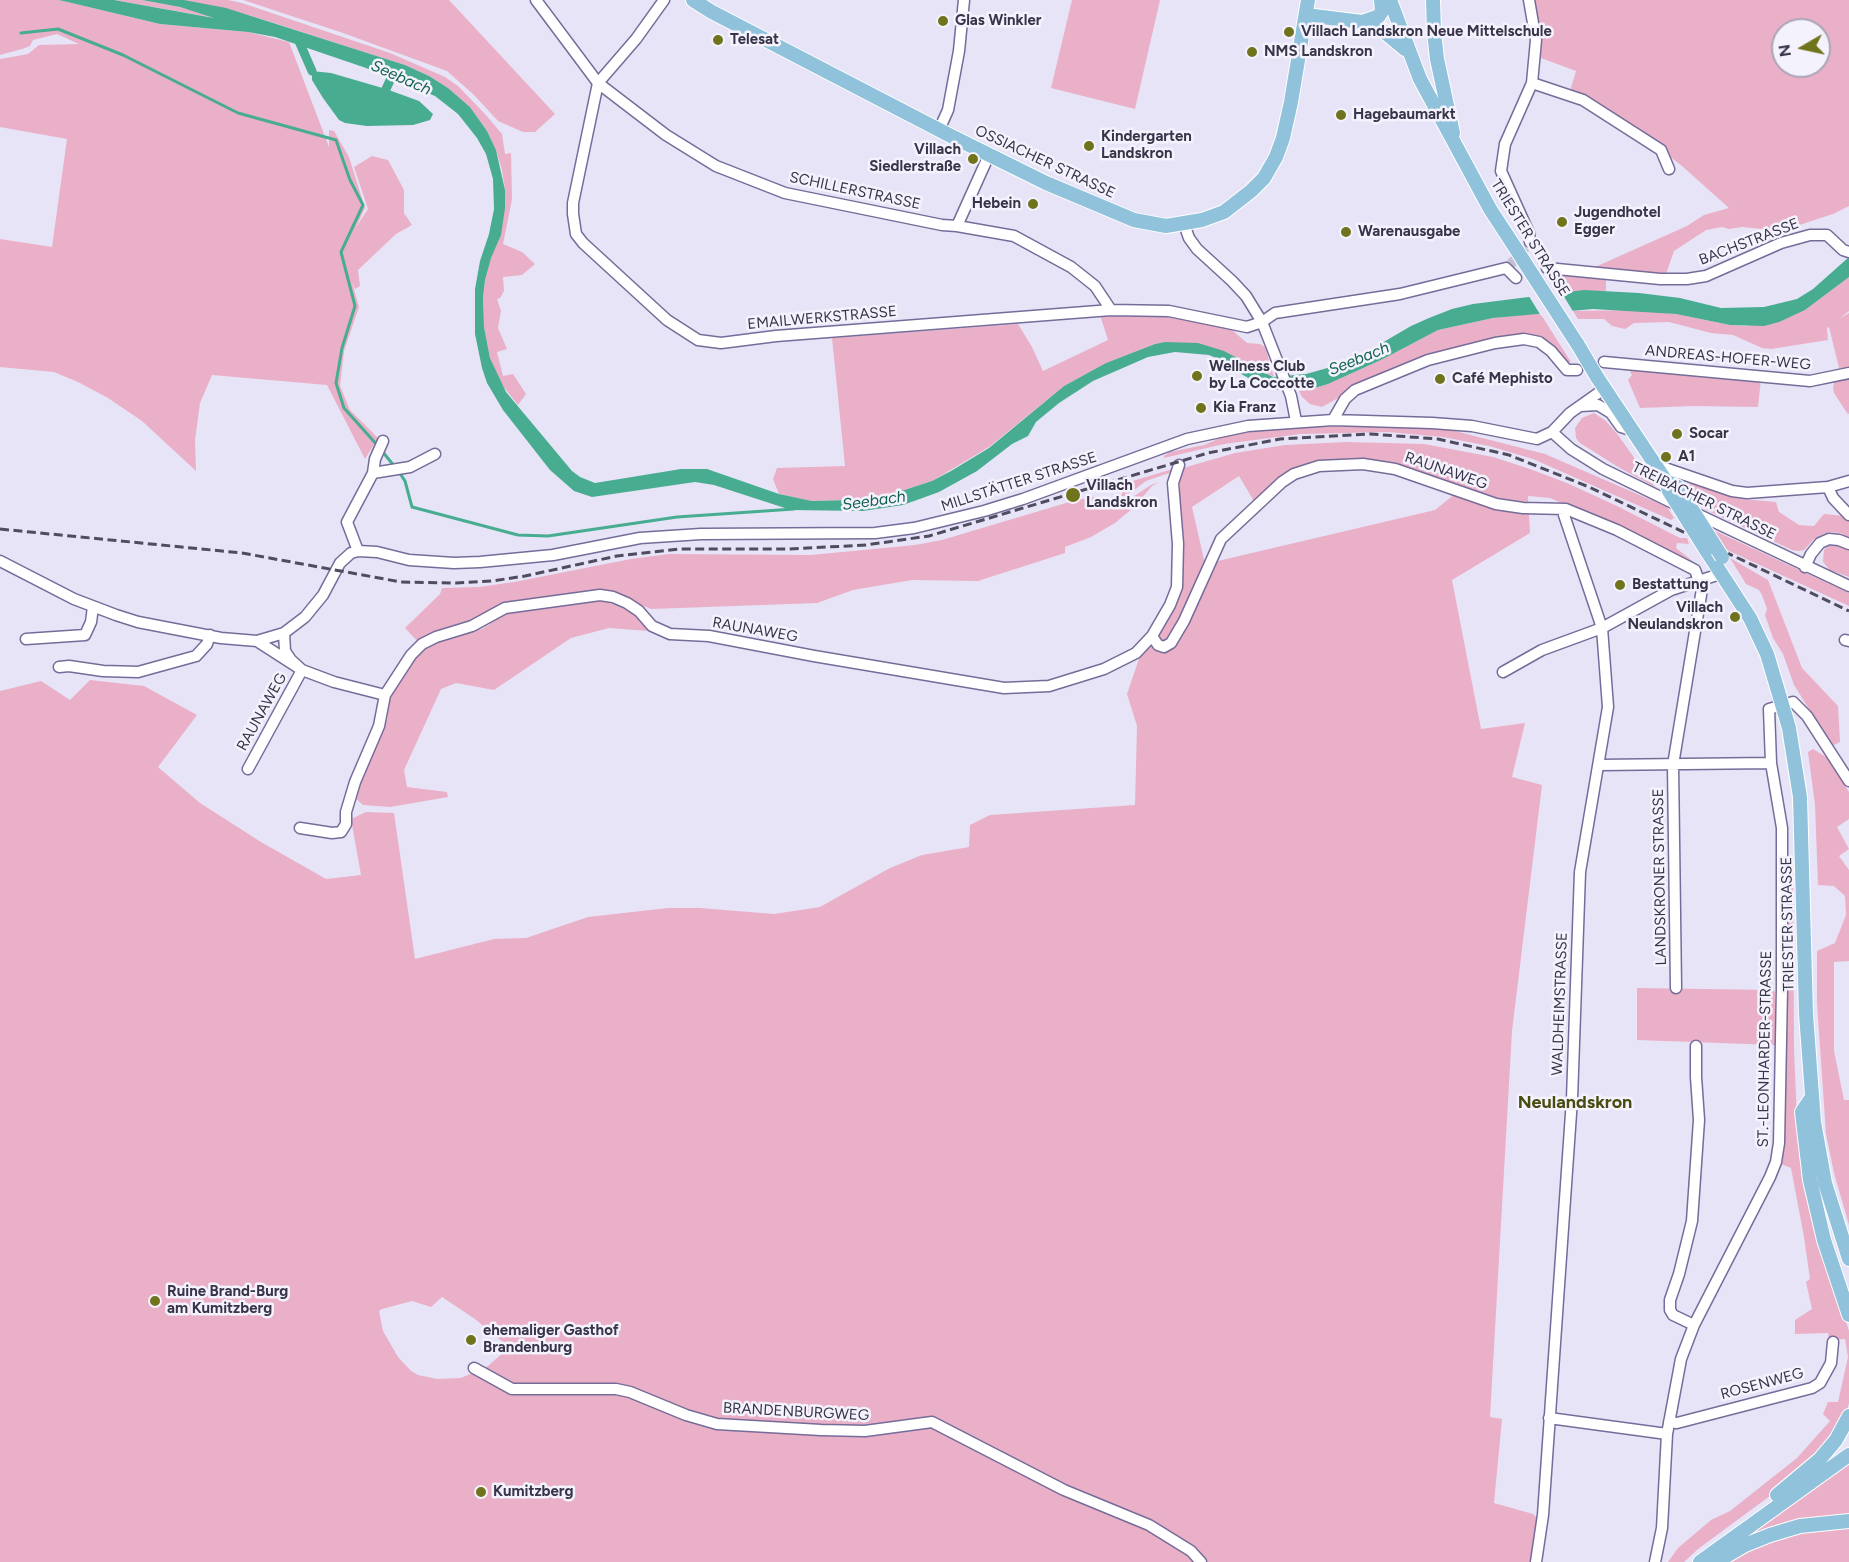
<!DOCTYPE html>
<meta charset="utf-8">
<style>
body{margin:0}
#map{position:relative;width:1849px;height:1562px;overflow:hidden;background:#e7e4f8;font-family:Figtree,sans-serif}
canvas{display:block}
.north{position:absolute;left:1771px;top:18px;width:60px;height:60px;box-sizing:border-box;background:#f4f2fd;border:2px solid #a9a6b5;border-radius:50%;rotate:261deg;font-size:16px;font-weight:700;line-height:24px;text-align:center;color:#393549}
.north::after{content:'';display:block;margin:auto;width:21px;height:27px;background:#6f741c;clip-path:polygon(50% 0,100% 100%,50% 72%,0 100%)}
</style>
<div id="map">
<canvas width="1849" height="1562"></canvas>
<div class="north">N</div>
</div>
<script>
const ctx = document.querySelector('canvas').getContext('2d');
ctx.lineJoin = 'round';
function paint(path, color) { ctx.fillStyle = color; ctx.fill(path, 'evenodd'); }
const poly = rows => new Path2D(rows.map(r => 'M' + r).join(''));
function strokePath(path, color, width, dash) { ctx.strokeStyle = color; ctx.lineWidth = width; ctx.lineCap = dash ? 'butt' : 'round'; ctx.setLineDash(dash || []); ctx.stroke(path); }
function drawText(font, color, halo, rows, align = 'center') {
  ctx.font = font + ' Figtree,sans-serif'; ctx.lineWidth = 5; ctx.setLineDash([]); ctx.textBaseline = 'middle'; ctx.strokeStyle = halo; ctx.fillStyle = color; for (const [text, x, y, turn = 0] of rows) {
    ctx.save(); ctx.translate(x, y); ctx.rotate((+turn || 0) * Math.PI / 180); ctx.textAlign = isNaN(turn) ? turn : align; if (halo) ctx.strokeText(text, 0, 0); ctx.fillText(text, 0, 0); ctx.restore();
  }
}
const green = poly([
 [0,0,59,0,160,24,248,32,289,42,329,147,329,130,334,131,349,157,365,208,356,227,368,209,354,167,372,156,388,160,404,190,404,213,412,225,396,234,358,270,360,286,355,289,352,282,359,307,344,351,340,386,350,410,378,438,365,459,327,385,212,375,200,403,195,440,196,471,142,421,108,398,78,382,54,372,0,367,0,239,52,247,67,139,0,127,0,59,28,54,39,45,79,44,57,34,33,40,30,46,22,49,0,55],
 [114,0,142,0,180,7,216,18],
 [184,0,228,0,242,3,390,53,445,77,458,86,485,114,502,134,505,154,511,153,512,199,503,244,522,252,535,264,522,275,503,277,504,291,500,298,497,299,501,311,498,328,507,349,497,352,503,376,513,374,526,394,518,405,502,385,490,358,484,327,483,297,485,280,505,190,502,170,496,150,487,131,470,107,448,88,429,76,405,65,252,16],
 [243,0,449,0,555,114,535,132,523,132,498,121,474,95,447,71,343,33],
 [1072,0,1160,0,1135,109,1051,88],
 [1533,0,1849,0,1849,206,1833,214,1790,228,1772,230,1742,227,1729,229,1722,227,1706,230,1674,251,1666,274,1606,273,1606,291,1564,292,1553,269,1586,271,1687,226,1704,215,1729,208,1682,166,1650,141,1570,91,1576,71,1541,58,1541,33],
 [1783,30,1819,30,1819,66,1783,66],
 [1849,277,1849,311,1839,319,1849,313,1849,370,1840,372,1829,327,1827,328,1828,340,1771,349,1762,348,1733,335,1711,333,1669,322,1634,323,1625,329,1612,326,1604,319,1578,319,1573,311,1633,310,1676,314,1730,325,1747,326,1805,310],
 [1540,313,1571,362,1567,362,1545,342,1484,341,1415,359,1374,378,1322,407,1310,404,1302,397,1299,391,1308,390,1328,384,1383,359,1438,330,1493,318],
 [1100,315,1165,317,1217,325,1232,330,1247,343,1260,344,1265,347,1274,377,1250,364,1165,342,1155,344,1106,363,1064,386,989,447,932,481,892,494,849,500,812,501,779,494,773,479,777,468,845,466,832,338,1018,324,1032,347,1043,371,1108,340],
 [1629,369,1761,379,1758,407,1694,406,1640,408,1628,380,1632,375],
 [1849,376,1849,414,1847,413,1834,393,1833,388,1835,378],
 [1594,413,1606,421,1618,435,1655,487,1618,467,1580,443,1576,438,1575,428,1582,418],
 [1364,426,1451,430,1545,454,1667,507,1674,518,1671,520,1533,459,1489,446,1443,437,1388,432,1300,434,1224,444,1164,458,1164,456,1170,452,1204,445,1232,433,1270,428],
 [1346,442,1424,444,1493,457,1530,469,1567,483,1617,506,1680,538,1687,538,1689,544,1677,543,1676,548,1700,567,1699,570,1569,506,1550,498,1528,496,1530,533,1452,580,1481,729,1525,723,1512,777,1542,785,1512,1031,1490,1417,1502,1419,1494,1503,1533,1514,1537,1518,1530,1562,0,1562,0,691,41,681,70,700,90,680,144,686,197,715,158,767,200,803,261,842,326,879,361,875,351,819,366,812,394,813,415,959,494,939,526,938,588,917,668,908,700,908,774,914,820,907,890,868,922,855,969,847,970,825,990,815,1135,805,1137,726,1127,694,1141,653,1166,623,1180,585,1180,478,1183,468,1235,453,1285,445],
 [1399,466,1461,489,1435,510,1205,564,1192,507,1239,476,1255,503,1301,467],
 [442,1297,475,1319,504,1343,504,1352,488,1366,461,1378,437,1379,418,1375,411,1371,398,1357,383,1331,379,1311,382,1309,412,1301,431,1307],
 [1176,468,1175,471,1146,481,1125,497,1121,496,1126,483],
 [1159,482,1152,486,1133,508,1115,523,1091,537,1065,547,1065,553,978,581,912,580,853,590,817,603,651,609,627,599,528,601,419,643,405,628,440,594,442,588,479,587,514,582,631,559,669,554,811,555,915,545,942,540,1076,500,1095,497,1105,498,1112,503,1125,502,1151,485],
 [1691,483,1741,499,1776,502,1779,512,1799,525,1814,526,1824,514,1844,516,1849,521,1849,538,1841,533,1830,532,1823,534,1814,539,1804,550,1798,551,1792,550,1700,507,1688,491,1688,485],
 [1711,529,1849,593,1849,606,1725,549],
 [1832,544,1838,544,1849,549,1849,577,1830,570,1823,562,1824,550],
 [1730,558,1768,580,1802,668,1838,706,1840,742,1832,746,1794,685,1783,654,1773,638,1765,615,1767,609,1762,595,1759,590,1746,584],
 [601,600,631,611,649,631,609,628,571,638,494,690,456,683,441,689,404,770,407,787,447,792,448,797,390,807,363,805,354,797,387,720,390,699,414,657,424,649,448,638,482,629,510,611],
 [1813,749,1828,758,1849,792,1849,819,1837,827,1849,849,1839,856,1849,870,1849,961,1834,962,1834,1051,1844,1100,1849,1100,1849,1225,1834,1173,1826,1134,1817,1003,1817,951,1835,943,1846,915,1845,896,1834,886,1818,885,1815,805,1808,752],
 [1786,851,1790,862,1793,862,1794,1049,1797,1120,1839,1299,1849,1331,1849,1403,1846,1414,1830,1442,1778,1490,1698,1549,1684,1562,1668,1562,1678,1548,1711,1520,1730,1511,1797,1458,1830,1421,1823,1414,1828,1402,1838,1402,1848,1357,1845,1339,1829,1340,1828,1333,1795,1334,1795,1320,1812,1309,1806,1282,1810,1279,1804,1237,1791,1168,1781,1164,1785,1131],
 [1637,988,1772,990,1775,992,1775,1045,1637,1040],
 [1849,1463,1849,1517,1743,1541,1741,1538],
 [1849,1525,1849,1562,1731,1562,1762,1542,1787,1533]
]);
const water = poly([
 [59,0,114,0,214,18,180,7,142,0,184,0,226,8,405,65,429,76,448,88,470,107,487,131,496,150,505,190,505,208,501,235,491,258,485,280,483,297,484,327,490,358,506,392,572,471,580,477,595,483,681,469,707,469,779,494,812,501,849,500,892,494,932,481,951,471,989,448,1064,386,1106,363,1155,344,1165,342,1198,343,1224,351,1273,377,1306,374,1331,367,1370,350,1411,326,1429,318,1452,309,1473,304,1584,290,1639,293,1680,298,1721,308,1764,307,1797,299,1813,289,1849,257,1849,277,1805,310,1779,322,1764,326,1730,325,1676,314,1593,309,1493,318,1438,330,1383,359,1328,384,1308,390,1276,390,1265,387,1243,375,1223,361,1209,355,1175,352,1148,357,1093,381,1059,403,1036,422,1028,436,1012,444,977,471,939,492,903,505,863,511,791,510,714,485,695,482,592,497,574,491,550,470,503,410,487,383,482,368,475,334,475,289,480,261,489,234,494,209,493,179,486,154,477,138,458,114,435,96,366,68,275,37,248,32,160,24],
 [312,71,331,73,386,89,419,101,433,114,430,120,413,125,367,126,345,123,339,120,323,98,312,80]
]);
const pier = poly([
 [1560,290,1574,313,1541,316,1527,293]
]);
const stream = poly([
 [21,33,58,29,123,55,238,113,336,140,350,180,363,205,341,252,355,306,342,348,336,383,344,408,378,446],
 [382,451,395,467],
 [399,472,405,481,412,507,518,535,548,536,677,517,794,509]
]);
const canal = poly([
 [298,39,312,71],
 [386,89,394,72]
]);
const minorTunnel = poly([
 [1509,266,1530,242]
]);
const minor = poly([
 [536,0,598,83,666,135,716,166,785,193,942,225,957,226,1014,236,1071,267,1095,286,1111,310],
 [664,0,636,39,598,83,573,203,573,214,576,234,583,243,667,320,698,340,721,343,776,336,1111,310,1169,311,1247,327,1262,322,1275,313,1400,294,1506,268,1516,278],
 [1529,0,1536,40,1532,83,1505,144,1501,171,1529,233,1530,242],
 [1532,83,1583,100,1661,150,1669,169],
 [939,130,948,110,959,51,964,0],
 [1184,224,1189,238,1197,249,1232,281,1246,296,1262,322,1291,396,1296,421],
 [957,226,989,155],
 [1547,268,1660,279,1687,279,1706,276,1781,243,1810,235,1827,235,1843,250,1849,252],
 [1604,362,1810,381,1849,373],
 [1580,406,1598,405,1611,413,1621,427,1631,430],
 [1333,420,1345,399,1355,390,1428,360,1495,343,1524,339,1539,342,1551,351,1567,370,1577,370],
 [1552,432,1571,449,1603,469,1679,506],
 [1656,465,1732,491,1747,493,1828,487,1849,481],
 [373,473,410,467,435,454],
 [1828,487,1833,498,1849,515],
 [1693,512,1849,586],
 [358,551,347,522,373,473,375,459,383,441],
 [0,561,74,599,116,615,138,622,221,638,257,641,284,633,305,617,323,595,340,563,351,553,358,551,377,552,409,560,454,563,480,562,553,555,640,538,701,534,875,533,914,528,984,511,1023,499,1187,439,1248,426,1333,420,1432,423,1472,426,1537,439,1552,432,1570,413,1604,389],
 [1805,567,1811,554,1820,543,1829,539,1839,540,1849,544],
 [1152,636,1158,645,1164,647,1171,643,1184,621,1221,539,1282,482,1294,474,1319,466,1363,464,1395,469,1496,504,1523,508,1566,509,1617,530,1695,570,1702,589,1673,765,1676,988],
 [26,639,85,635,91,622,93,607],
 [1845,640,1849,641],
 [257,641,302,670,334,682,385,695,411,655,422,644,436,637,472,626,505,608,600,595,613,597,627,603,639,611,652,626,670,634,709,636,814,656,1004,688,1049,686,1104,669,1136,653,1152,636,1170,605,1177,587,1178,544,1173,483,1179,465],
 [59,667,69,666,103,671,138,672,196,656,207,644,210,635],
 [1503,672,1542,650,1602,628,1671,590,1720,574],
 [1599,765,1771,763],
 [248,769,302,670,291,660,285,651,284,633],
 [300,828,332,833,341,832,346,824,346,812,355,782,379,726,385,695],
 [1694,1325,1673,1315,1670,1310,1670,1300,1679,1274,1692,1221,1699,1120,1696,1077,1696,1046],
 [474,1368,512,1389,616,1389,630,1392,686,1415,717,1424,821,1430,865,1431,932,1422,1064,1490,1149,1525,1191,1551,1201,1562],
 [1549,1418,1667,1434],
 [1669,1422,1677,1423,1812,1388,1820,1383,1831,1363,1833,1342],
 [1536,1562,1543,1515,1572,1099,1580,872,1608,707,1602,628,1564,515,1566,509],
 [1655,1562,1662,1528,1667,1434,1681,1359,1694,1325,1770,1177,1776,1162,1779,1143,1782,988,1782,828,1771,763,1769,709,1793,702,1807,716,1849,781]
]);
const major = poly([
 [693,0,712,12,949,135,1046,183,1134,220,1166,226,1202,220,1224,212,1251,191,1264,178,1276,157,1283,138,1291,102,1308,0],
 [1390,0,1420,79,1490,209,1518,252],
 [1433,0,1434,32,1437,59,1453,133],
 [1306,15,1362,22,1381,29,1405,49],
 [1362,22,1379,16,1382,11,1381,0],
 [1532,274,1578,345],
 [1597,377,1666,481,1669,491],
 [1666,481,1678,487,1686,500],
 [1706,550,1750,618,1767,654,1789,728,1800,797,1806,1014,1814,1122,1825,1183,1849,1259],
 [1812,1097,1802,1112,1810,1180,1824,1240,1849,1315],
 [1777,1495,1820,1459,1836,1440,1849,1416],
 [1700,1562,1849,1455],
 [1716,1562,1745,1545,1770,1535,1800,1526,1849,1521]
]);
const rail = poly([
 [0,529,242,553,401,582,456,583,492,581,525,576,617,556,679,549,789,549,866,545,929,536,1208,453,1280,439,1370,434,1438,439,1509,455,1589,487,1849,611]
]);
const majorBridge = poly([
 [1518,252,1532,274],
 [1578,345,1597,377],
 [1669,491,1706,550],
 [1686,500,1722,557]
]);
const markers = [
 [943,21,6,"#6f741c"],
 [1289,32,6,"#6f741c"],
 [718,40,6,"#6f741c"],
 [1252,52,6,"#6f741c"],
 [1341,115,6,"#6f741c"],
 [1089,146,6,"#6f741c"],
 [973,159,6,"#6f741c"],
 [1033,204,6,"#6f741c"],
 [1562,222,6,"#6f741c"],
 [1346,232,6,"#6f741c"],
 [1197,376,6,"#6f741c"],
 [1440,379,6,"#6f741c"],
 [1201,408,6,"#6f741c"],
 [1677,434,6,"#6f741c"],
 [1666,457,6,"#6f741c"],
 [1073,495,8,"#6f741c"],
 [1620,585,6,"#6f741c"],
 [1735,617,6,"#6f741c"],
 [155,1301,6,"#6f741c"],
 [471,1340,6,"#6f741c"],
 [481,1492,6,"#6f741c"]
];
const poiNames = [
 ["Glas Winkler",955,21],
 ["Villach Landskron Neue Mittelschule",1301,32],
 ["Telesat",730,40],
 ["NMS Landskron",1264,52],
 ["Hagebaumarkt",1353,115],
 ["Kindergarten",1101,137],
 ["Landskron",1101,154],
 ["Villach",961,150,"right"],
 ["Siedlerstraße",961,167,"right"],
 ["Hebein",1021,204,"right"],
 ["Jugendhotel",1574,213],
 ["Egger",1574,230],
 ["Warenausgabe",1358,232],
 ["Wellness Club",1209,367],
 ["by La Coccotte",1209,384],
 ["Café Mephisto",1452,379],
 ["Kia Franz",1213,408],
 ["Socar",1689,434],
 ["A1",1678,457],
 ["Villach",1086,486],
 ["Landskron",1086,503],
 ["Bestattung",1632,585],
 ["Villach",1723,608,"right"],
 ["Neulandskron",1723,625,"right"],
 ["Ruine Brand-Burg",167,1292],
 ["am Kumitzberg",167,1309],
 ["ehemaliger Gasthof",483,1331],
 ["Brandenburg",483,1348],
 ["Kumitzberg",493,1492]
];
const streetNames = [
 ["OSSIACHER STRASSE",1045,162,25],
 ["SCHILLERSTRASSE",855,191,12],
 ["TRIESTER STRASSE",1530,238,58],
 ["BACHSTRASSE",1749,242,-21],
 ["EMAILWERKSTRASSE",822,318,-5],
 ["ANDREAS-HOFER-WEG",1728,358,5],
 ["RAUNAWEG",1446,471,19],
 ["MILLSTÄTTER STRASSE",1019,482,-18],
 ["TREIBACHER STRASSE",1704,501,26],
 ["RAUNAWEG",755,630,10],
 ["RAUNAWEG",262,712,-61],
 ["LANDSKRONER STRASSE",1660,877,-91],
 ["TRIESTER STRASSE",1788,924,-91],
 ["WALDHEIMSTRASSE",1560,1004,-88],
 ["ST.-LEONHARDER-STRASSE",1765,1049,-89],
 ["ROSENWEG",1762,1384,-15],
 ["BRANDENBURGWEG",796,1412,3]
];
const waterNames = [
 ["Seebach",401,78,24],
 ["Seebach",1359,359,-22],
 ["Seebach",874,501,-8]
];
const quarterNames = [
 ["Neulandskron",1575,1103]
];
paint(green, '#eab0c7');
paint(water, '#48ac91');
paint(pier, '#e7e4f8');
strokePath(stream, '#48ac91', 3);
strokePath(canal, '#48ac91', 9);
strokePath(minorTunnel, '#c4c1d5', 10, [10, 5]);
strokePath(minor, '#756c99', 13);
strokePath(major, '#fff', 16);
strokePath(minor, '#fff', 10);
strokePath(major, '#91c2db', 14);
strokePath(rail, '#4f4c60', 3, [9, 4.5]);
strokePath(majorBridge, '#fff', 16, []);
strokePath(majorBridge, '#91c2db', 14);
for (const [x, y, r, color] of markers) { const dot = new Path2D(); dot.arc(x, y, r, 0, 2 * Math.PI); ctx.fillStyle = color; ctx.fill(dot); strokePath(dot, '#f4f2fd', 2); }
drawText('bold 15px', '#393549', '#f4f2fd', poiNames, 'left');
drawText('15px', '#393549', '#f4f2fd', streetNames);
drawText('italic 16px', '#136250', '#f4f2fd', waterNames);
drawText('bold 18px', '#494c10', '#f4f2fd', quarterNames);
</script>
